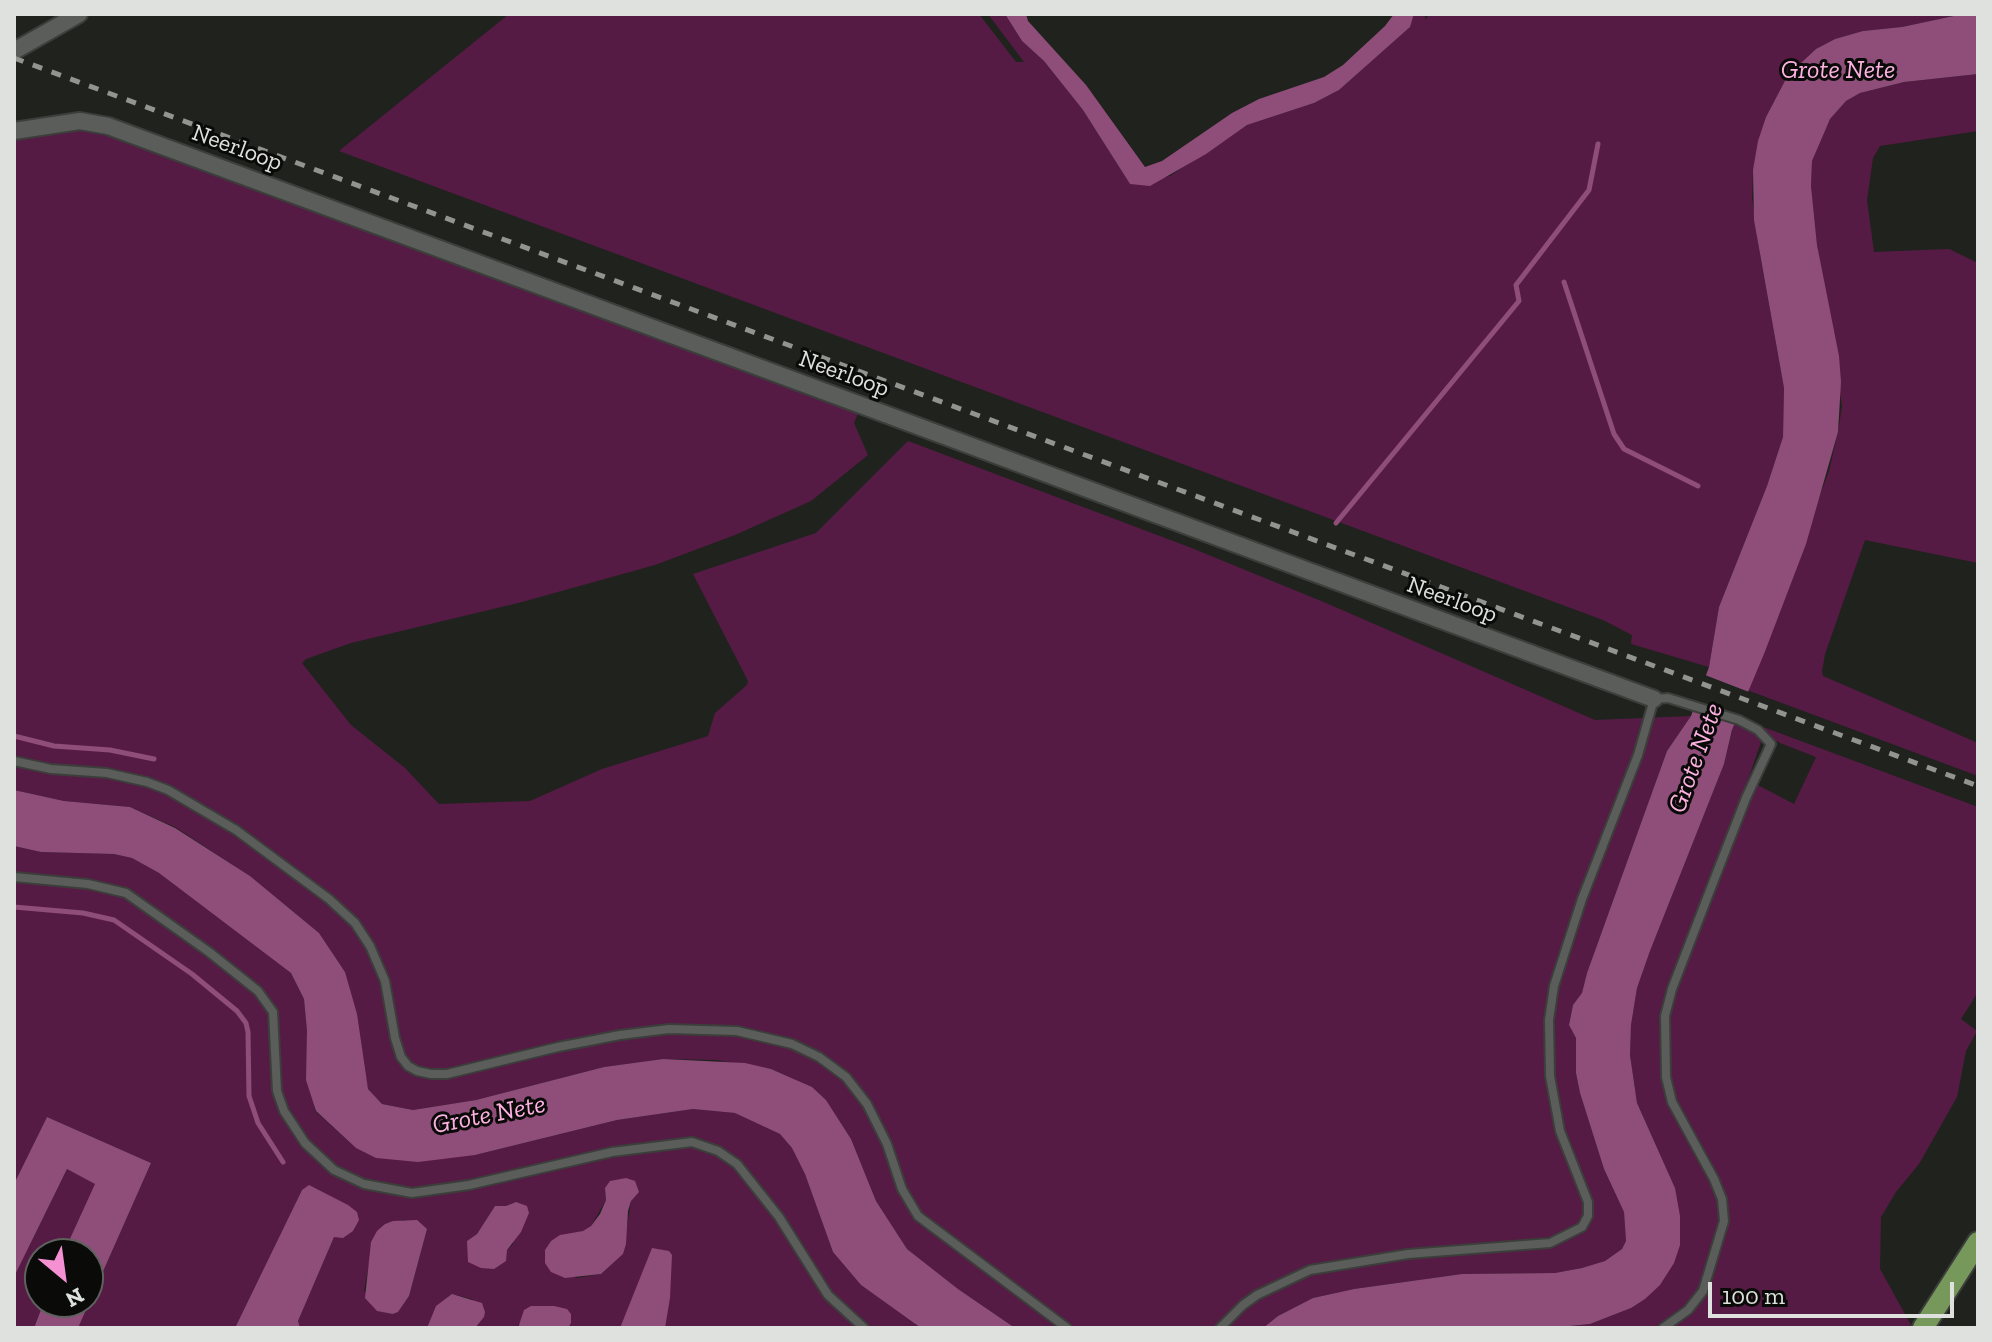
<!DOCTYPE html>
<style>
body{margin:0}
#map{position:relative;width:1992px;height:1342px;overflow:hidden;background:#20221e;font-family:"Zilla Slab",serif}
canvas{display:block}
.frame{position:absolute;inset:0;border:16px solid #dfe1de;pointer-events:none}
.north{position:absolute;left:24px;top:1238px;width:80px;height:80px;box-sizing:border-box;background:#0a0b09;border:2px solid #5f615e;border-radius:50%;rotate:151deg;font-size:22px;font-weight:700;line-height:32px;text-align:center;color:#dfe1de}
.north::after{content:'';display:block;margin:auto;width:28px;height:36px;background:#f591d2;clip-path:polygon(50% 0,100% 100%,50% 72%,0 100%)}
.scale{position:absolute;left:1708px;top:1282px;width:246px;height:36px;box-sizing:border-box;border:4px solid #dfe1de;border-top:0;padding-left:10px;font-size:24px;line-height:28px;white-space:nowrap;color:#dfe1de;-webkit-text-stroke:6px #0a0b09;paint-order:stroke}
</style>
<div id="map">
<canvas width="1992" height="1342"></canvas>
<div class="frame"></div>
<div class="north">N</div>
<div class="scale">100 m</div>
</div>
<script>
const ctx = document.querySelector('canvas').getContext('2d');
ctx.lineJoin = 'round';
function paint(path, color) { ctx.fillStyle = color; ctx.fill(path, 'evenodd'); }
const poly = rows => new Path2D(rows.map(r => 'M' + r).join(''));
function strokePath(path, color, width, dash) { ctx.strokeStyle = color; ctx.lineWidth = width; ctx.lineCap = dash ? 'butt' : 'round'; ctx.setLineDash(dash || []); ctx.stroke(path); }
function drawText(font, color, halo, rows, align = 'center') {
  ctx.font = font + ' "Zilla Slab",serif'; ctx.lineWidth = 6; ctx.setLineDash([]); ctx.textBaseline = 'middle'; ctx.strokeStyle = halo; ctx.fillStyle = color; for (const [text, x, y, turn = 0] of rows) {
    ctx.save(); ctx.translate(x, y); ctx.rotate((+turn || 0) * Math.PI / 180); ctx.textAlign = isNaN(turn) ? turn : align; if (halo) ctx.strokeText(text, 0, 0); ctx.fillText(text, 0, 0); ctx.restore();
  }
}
const green = poly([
 [509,14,979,14,1016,62,1024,62,988,14,1005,14,1022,41,1044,61,1083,110,1130,184,1170,176,1247,125,1314,103,1339,90,1410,27,1413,14,1424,14,1426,20,1428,14,1963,14,1902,27,1863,31,1835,39,1816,49,1788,75,1766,117,1753,170,1752,198,1759,249,1784,388,1783,437,1767,486,1719,607,1709,667,1631,644,1632,635,1603,620,339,151],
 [1978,74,1978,131,1880,146,1873,158,1867,200,1874,252,1949,249,1978,263,1978,563,1865,540,1825,654,1822,671,1823,676,1830,679,1978,743,1978,776,1747,690,1829,471,1838,432,1842,406,1817,245,1811,186,1812,161,1820,139,1830,119,1846,101,1860,93,1904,82],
 [90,128,859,411,854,423,868,455,811,501,735,535,655,565,522,602,351,643,306,659,302,663,351,725,405,768,439,804,530,801,602,769,708,736,715,713,747,685,748,681,693,574,816,533,908,441,1189,547,1326,603,1595,720,1691,716,1667,751,1587,973,1582,994,1573,1005,1569,1025,1576,1038,1576,1073,1580,1093,1604,1169,1624,1212,1626,1241,1622,1249,1605,1261,1582,1268,1555,1273,1462,1274,1354,1289,1313,1298,1278,1316,1263,1328,1015,1328,958,1289,907,1249,876,1201,851,1139,826,1100,812,1087,771,1069,716,1060,663,1059,604,1067,476,1100,413,1110,382,1104,368,1089,345,972,319,933,250,876,175,827,130,807,64,801,14,790,14,137],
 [1739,718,1978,807,1978,992,1961,1019,1977,1031,1966,1051,1957,1097,1919,1164,1896,1192,1881,1217,1880,1269,1911,1325,1909,1328,1550,1328,1590,1324,1631,1308,1675,1188,1637,1103,1630,1055,1631,1025,1637,988,1650,951,1724,764,1734,724,1750,729,1759,737,1761,742,1748,780,1794,804,1816,757,1780,743],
 [14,846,41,852,114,854,132,858,159,873,291,973,304,999,315,1111,356,1148,475,1155,617,1120,693,1109,736,1113,780,1134,792,1148,805,1174,833,1252,861,1285,921,1328,568,1328,571,1323,518,1324,518,1328,475,1328,484,1317,472,1299,456,1295,435,1314,427,1328,300,1328,298,1321,334,1237,353,1231,356,1224,302,1190,235,1328,78,1328,151,1163,47,1117,14,1184],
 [626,1178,631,1201,623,1254,601,1274,577,1278,545,1263,545,1251,551,1241,584,1231,591,1226,606,1200,605,1188],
 [516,1202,513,1244,507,1250,467,1241,477,1234,495,1206,506,1206],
 [405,1220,427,1229,409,1296,398,1312,393,1314,364,1291,371,1253,385,1224],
 [67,1169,96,1184,63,1254,40,1254,42,1307,34,1328,14,1328,14,1277]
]);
const water = poly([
 [1005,14,1026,14,1028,21,1086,85,1145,167,1162,161,1232,113,1259,99,1324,77,1343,65,1385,26,1394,14,1413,14,1413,17,1410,27,1339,90,1314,103,1247,125,1206,154,1150,186,1130,184,1083,110,1044,61,1022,41],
 [1963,14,1978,14,1978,74,1904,82,1860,93,1846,101,1830,119,1812,161,1811,186,1817,245,1839,356,1841,382,1838,432,1806,544,1764,654,1732,730,1724,764,1650,951,1637,988,1631,1025,1630,1055,1637,1103,1675,1188,1680,1216,1680,1245,1674,1263,1660,1285,1645,1299,1631,1308,1590,1324,1550,1328,1263,1328,1278,1316,1313,1298,1354,1289,1462,1274,1555,1273,1582,1268,1605,1261,1622,1249,1626,1241,1624,1212,1604,1169,1580,1093,1576,1073,1576,1038,1569,1025,1573,1005,1582,993,1587,973,1667,751,1691,716,1709,667,1719,607,1767,486,1783,437,1784,388,1754,220,1753,170,1758,141,1766,117,1788,75,1816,49,1835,39,1863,31,1902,27],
 [14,790,64,801,130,807,175,828,250,876,319,933,345,972,357,1014,368,1089,382,1104,413,1110,476,1100,604,1067,663,1059,745,1063,771,1069,812,1087,826,1100,851,1139,876,1201,907,1249,958,1289,1015,1328,921,1328,861,1285,833,1252,805,1174,792,1148,780,1134,735,1113,693,1109,617,1120,475,1155,418,1162,376,1158,356,1148,316,1111,306,1080,307,1031,304,999,291,973,159,873,132,858,114,854,41,852,14,846],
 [47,1117,151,1163,78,1328,34,1328,42,1307,41,1302,88,1302,88,1254,63,1254,95,1184,67,1169,14,1277,14,1184],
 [626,1178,635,1181,639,1192,631,1201,628,1211,626,1244,623,1254,601,1274,565,1278,551,1272,545,1263,545,1250,551,1241,560,1235,583,1231,591,1226,600,1214,606,1200,605,1188,610,1181],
 [309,1185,348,1205,357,1212,359,1220,353,1231,343,1238,334,1237,298,1321,300,1328,235,1328,302,1190],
 [516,1202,527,1206,529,1213,521,1232,507,1250,506,1261,494,1269,481,1268,468,1262,467,1241,477,1234,495,1206,506,1206],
 [417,1220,427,1229,409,1296,398,1312,393,1314,377,1311,365,1298,371,1242,377,1231,385,1224,393,1221],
 [652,1248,669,1251,672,1255,670,1298,665,1328,620,1328],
 [452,1294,482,1303,485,1312,484,1317,475,1328,427,1328,436,1306],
 [531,1306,554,1306,567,1309,571,1314,571,1323,568,1328,518,1328,524,1310]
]);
const pier = poly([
 [1705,675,1749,692,1737,725,1692,708]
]);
const stream = poly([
 [1564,282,1614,434,1624,449,1698,486],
 [1336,523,1519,301,1516,285,1589,190,1598,144],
 [14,736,54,746,110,750,154,759],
 [14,907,83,913,114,920,192,974,237,1011,246,1023,248,1032,249,1096,258,1123,283,1162]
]);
const service = poly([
 [14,761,51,769,107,773,147,782,168,790,236,830,329,899,355,923,370,946,385,981,395,1038,401,1057,408,1066,417,1071,431,1074,447,1074,558,1047,620,1035,669,1029,737,1031,792,1044,819,1057,846,1077,867,1104,887,1144,902,1189,918,1216,1067,1328],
 [14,877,88,884,126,893,209,952,258,991,273,1012,277,1091,284,1111,305,1143,334,1170,364,1184,412,1193,469,1185,612,1152,692,1142,718,1151,737,1164,779,1217,828,1295,864,1328],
 [1220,1328,1243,1305,1257,1295,1310,1270,1408,1254,1550,1243,1582,1227,1588,1216,1588,1202,1560,1131,1550,1076,1549,1020,1554,986,1582,899,1638,755,1654,699,1668,698,1739,720,1758,730,1771,744,1746,798,1709,893,1672,989,1665,1016,1666,1077,1672,1102,1714,1179,1722,1199,1724,1221,1703,1291,1688,1310,1663,1328]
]);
const minor = poly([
 [14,51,79,14],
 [14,131,80,121,108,126,1654,699]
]);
const primary = poly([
 [1923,1328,1978,1242]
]);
const rail = poly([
 [14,58,1978,786]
]);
const streetNames = [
 ["Neerloop",237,148,20],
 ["Neerloop",844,374,20],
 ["Neerloop",1452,600,20]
];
const waterNames = [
 ["Grote Nete",1838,71],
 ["Grote Nete",1696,758,-70],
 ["Grote Nete",489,1115,-11]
];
paint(green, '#561b44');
paint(water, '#8f4e79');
paint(pier, '#20221e');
strokePath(stream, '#8f4e79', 5);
strokePath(service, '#3c3e3b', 12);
strokePath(minor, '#3c3e3b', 20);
strokePath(primary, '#3c3e3b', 24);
strokePath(service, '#5a5d59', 8);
strokePath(minor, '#5a5d59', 16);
strokePath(primary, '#76985b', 20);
strokePath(rail, '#929490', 5, [10, 10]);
drawText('24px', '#dfe1de', '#0a0b09', streetNames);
drawText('italic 26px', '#fdb1e1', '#0a0b09', waterNames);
</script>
